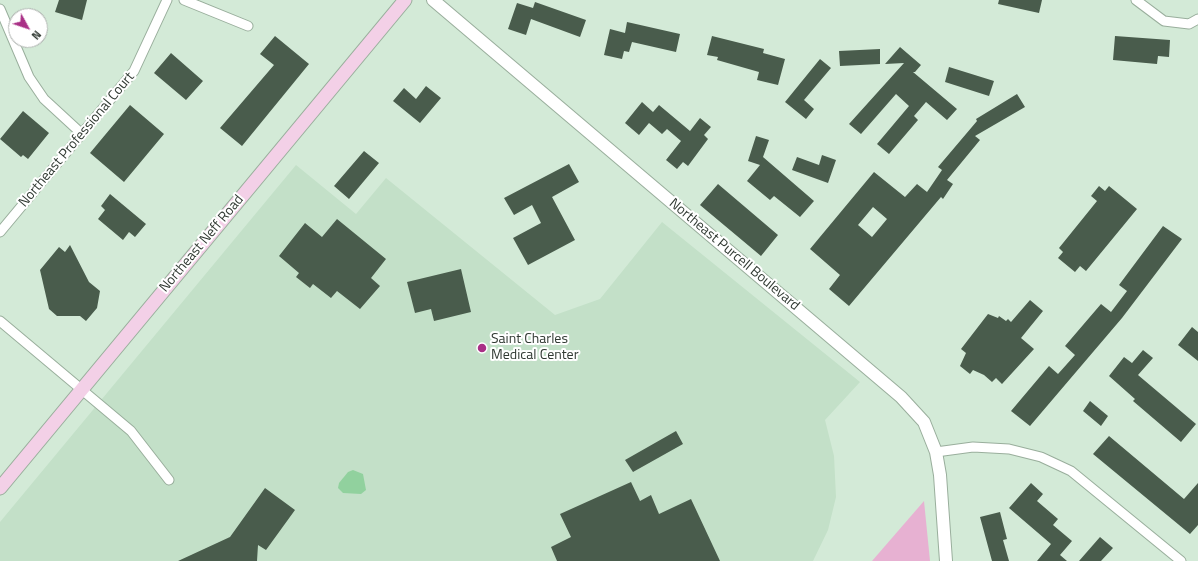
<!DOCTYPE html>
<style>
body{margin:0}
#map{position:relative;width:1198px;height:561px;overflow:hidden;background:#d3ead7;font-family:"Titillium Web",sans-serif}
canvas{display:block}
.north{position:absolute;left:8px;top:8px;width:40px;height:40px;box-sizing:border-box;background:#fff;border:1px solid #acb0ad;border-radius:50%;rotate:130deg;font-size:11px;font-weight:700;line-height:16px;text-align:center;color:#303932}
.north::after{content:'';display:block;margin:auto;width:14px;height:18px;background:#a93086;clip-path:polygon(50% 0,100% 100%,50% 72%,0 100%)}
</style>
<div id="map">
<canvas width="1198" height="561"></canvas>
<div class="north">N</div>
</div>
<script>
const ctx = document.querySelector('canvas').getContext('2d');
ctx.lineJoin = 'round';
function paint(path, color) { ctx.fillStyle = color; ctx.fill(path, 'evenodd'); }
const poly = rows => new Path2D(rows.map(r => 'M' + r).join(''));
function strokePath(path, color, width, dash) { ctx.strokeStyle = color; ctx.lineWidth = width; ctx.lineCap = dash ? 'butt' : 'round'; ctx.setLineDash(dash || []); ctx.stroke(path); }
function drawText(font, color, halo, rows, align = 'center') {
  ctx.font = font + ' "Titillium Web",sans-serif'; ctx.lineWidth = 4; ctx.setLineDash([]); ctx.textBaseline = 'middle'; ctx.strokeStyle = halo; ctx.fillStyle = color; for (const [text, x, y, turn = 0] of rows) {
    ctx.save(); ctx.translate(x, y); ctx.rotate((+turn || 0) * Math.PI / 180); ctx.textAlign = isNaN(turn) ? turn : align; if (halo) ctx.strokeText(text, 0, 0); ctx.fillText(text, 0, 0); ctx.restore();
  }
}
const built = poly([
 [296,165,356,214,386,178,555,315,600,299,662,222,860,382,825,420,834,456,836,497,828,530,813,561,0,561,0,522]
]);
const green = poly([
 [924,501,930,561,872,561]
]);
const water = poly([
 [353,470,363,474,366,490,361,494,343,493,338,488,339,483,348,472]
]);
const building = poly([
 [59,0,87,0,82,20,55,12],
 [999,0,1042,0,1039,13,998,4],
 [535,2,586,20,580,37,531,19,526,35,508,29,517,3,533,8],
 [627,22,680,34,676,52,632,42,629,52,624,51,622,59,604,55,610,29,625,33],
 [275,36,309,64,242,146,220,128,274,65,260,54],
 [712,36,764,49,763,53,785,59,778,85,757,80,759,72,717,60,718,57,707,55],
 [1115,36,1170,40,1169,57,1158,56,1157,64,1113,60],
 [900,47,921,65,915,72,913,72,957,109,947,120,926,102,914,116,918,120,889,154,877,144,909,106,896,94,861,134,849,124,904,63,885,64],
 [880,49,880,64,840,66,839,51],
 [171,53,203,81,186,100,154,73],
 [820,59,831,68,804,100,814,109,806,119,785,102],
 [949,67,994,81,989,96,945,82],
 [426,86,441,98,420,123,393,101,404,88,416,99],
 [1017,94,1025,107,975,136,980,140,947,180,953,184,943,199,941,197,849,306,829,289,840,275,810,249,874,172,905,197,917,184,927,192,942,170,938,167,977,121,976,119],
 [873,207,887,219,872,237,858,225],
 [642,102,653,112,659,105,690,131,700,118,711,127,704,135,708,139,688,166,683,162,677,169,666,160,681,141,667,129,662,134,649,123,639,135,625,123],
 [130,105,164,134,124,182,90,153],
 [23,111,49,133,28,159,23,155,21,157,0,139],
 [756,136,769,140,763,157,814,201,800,217,774,196,770,200,747,181,760,165,748,161],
 [364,151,379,163,349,199,334,186],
 [822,155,836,160,828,183,792,170,797,157,819,165],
 [569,164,579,182,552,197,575,240,528,265,513,238,541,223,532,205,514,215,504,198],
 [718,184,778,235,761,256,700,205],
 [1099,186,1105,191,1109,186,1137,209,1086,271,1080,266,1075,272,1058,258,1063,252,1059,248,1097,201,1091,196],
 [110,194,146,224,135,237,129,232,123,240,98,219,105,210,101,206],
 [337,219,386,259,371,278,380,286,360,309,337,291,331,298,313,284,310,288,296,277,299,273,279,256,305,223,322,237],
 [1163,226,1182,239,1122,318,1030,426,1011,411,1049,366,1058,374,1075,355,1065,346,1101,304,1111,312,1127,291,1119,285],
 [70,245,89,282,100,291,97,308,86,321,80,316,57,316,49,309,40,270,59,247,65,252],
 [461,269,471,312,434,321,431,309,415,313,407,282],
 [1030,300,1043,311,1021,338,1034,349,1002,384,996,378,992,382,984,375,973,370,970,374,960,366,966,353,961,349,988,314,998,318,999,316,1006,321,1008,319,1011,322],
 [1192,327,1198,332,1198,361,1178,345],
 [1143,350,1153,358,1138,375,1196,424,1181,442,1133,401,1135,399,1109,376,1124,357,1132,363],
 [1090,401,1108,416,1101,426,1083,411],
 [676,431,683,444,633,472,625,460],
 [1109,436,1184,499,1198,483,1198,525,1190,534,1093,454],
 [631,482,640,501,651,495,659,514,691,499,720,561,557,561,551,547,571,537,560,514],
 [1031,483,1043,494,1037,501,1058,519,1053,525,1072,541,1060,555,1067,561,1037,561,1051,544,1009,508],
 [265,488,295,510,266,550,258,545,257,561,178,561,230,537],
 [1000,512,1007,539,1003,540,1009,561,992,561,980,517],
 [1100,537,1113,548,1101,561,1079,561]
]);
const minor = poly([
 [184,0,248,26],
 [1136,0,1164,21,1189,24,1198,19],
 [0,9,29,77,44,99,82,134],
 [0,232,134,71,167,0],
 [0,321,131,431,169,480],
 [936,452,973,447,1009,449,1041,457,1071,471,1181,561]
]);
const tertiary = poly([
 [433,0,901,397,924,422,936,452,940,475,946,561]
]);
const secondary = poly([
 [0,488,405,0]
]);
const markers = [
 [482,348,5,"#a93086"]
];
const streetNames = [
 ["Northeast Professional Court",77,140,-50],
 ["Northeast Neff Road",202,244,-50],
 ["Northeast Purcell Boulevard",734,255,40]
];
const poiNames = [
 ["Saint Charles",491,340],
 ["Medical Center",491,356]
];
paint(built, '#c3e0c8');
paint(green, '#e7b1d2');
paint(water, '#91d19e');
paint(building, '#495c4c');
strokePath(minor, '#99ae9c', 11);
strokePath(tertiary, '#99ae9c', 14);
strokePath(secondary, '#99ae9c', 15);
strokePath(minor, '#fff', 9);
strokePath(tertiary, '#fff', 12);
strokePath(secondary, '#f3d0e7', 13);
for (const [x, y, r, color] of markers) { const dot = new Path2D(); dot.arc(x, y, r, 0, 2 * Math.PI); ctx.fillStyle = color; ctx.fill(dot); strokePath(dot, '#fff', 1.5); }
drawText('14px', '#303932', '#fff', streetNames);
drawText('14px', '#303932', '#fff', poiNames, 'left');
</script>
